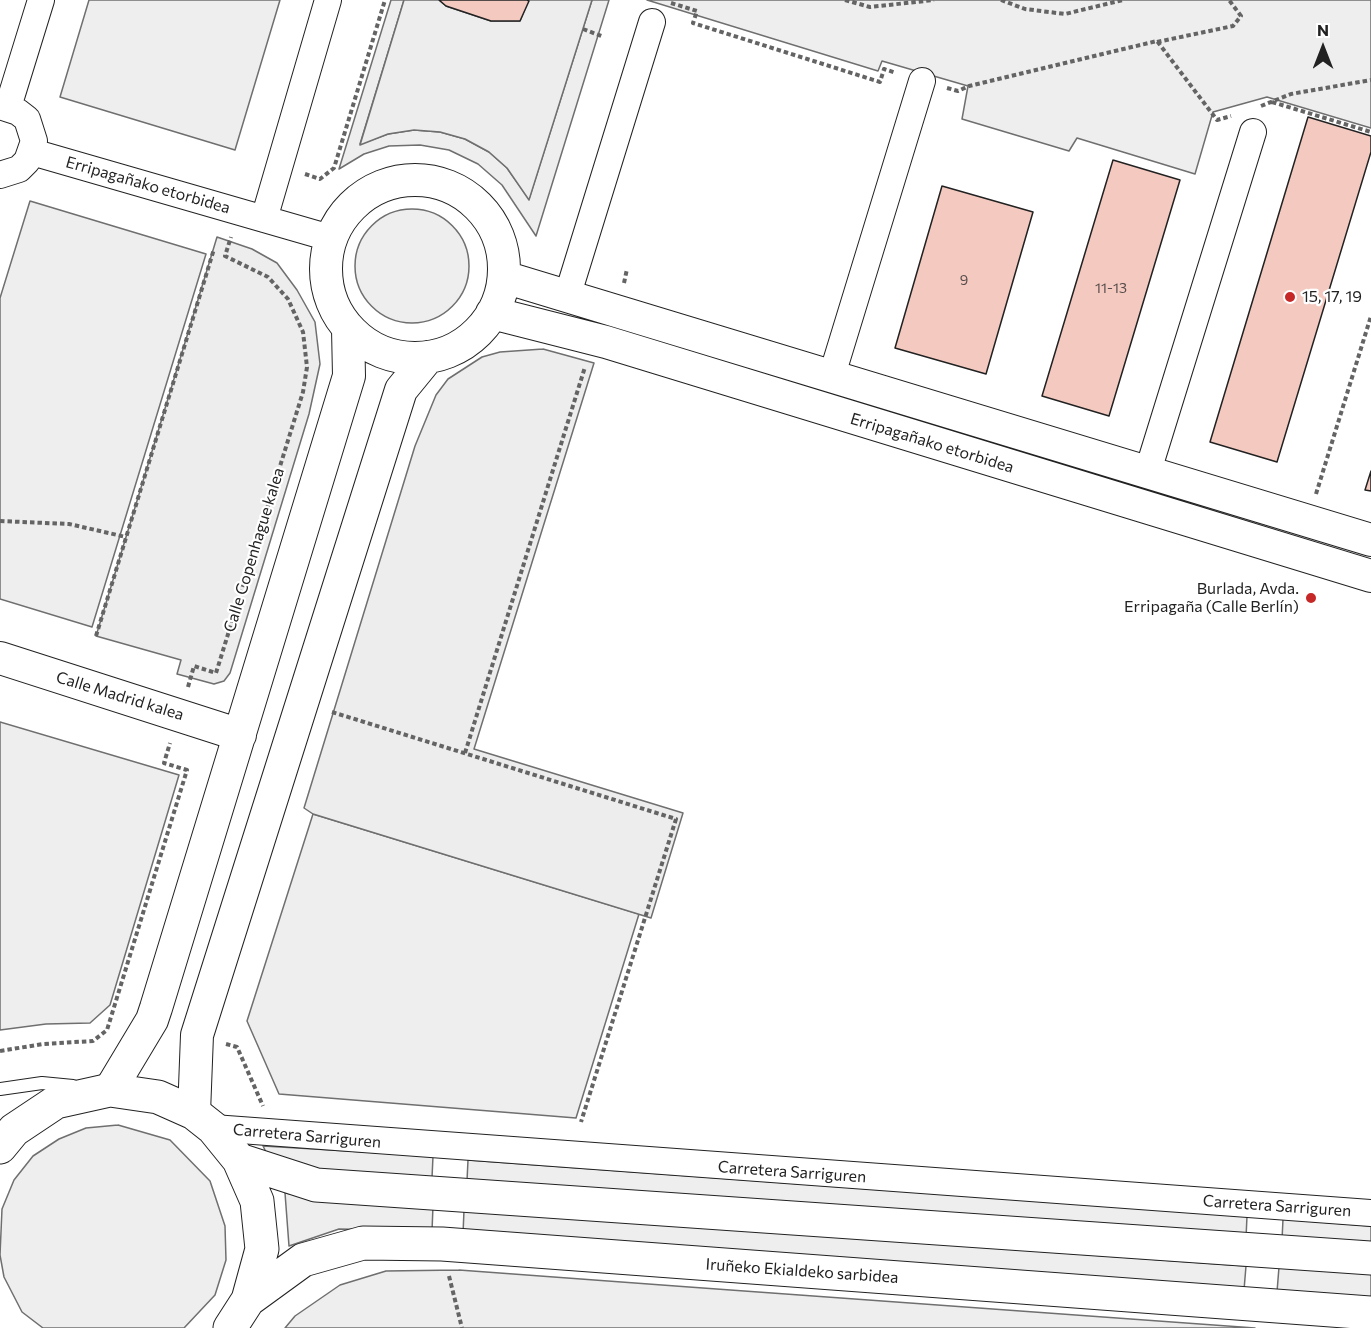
<!DOCTYPE html>
<meta charset="utf-8">
<style>
body{margin:0}
#map{position:relative;width:1371px;height:1328px;overflow:hidden;background:#fff;font-family:Commissioner,sans-serif}
canvas{display:block}
.north{position:absolute;left:1293px;top:18px;width:60px;height:60px;-webkit-text-stroke:4px #fff;paint-order:stroke;rotate:0deg;font-size:16px;font-weight:700;line-height:24px;text-align:center;color:#222}
.north::after{content:'';display:block;margin:auto;width:21px;height:27px;background:#222;clip-path:polygon(50% 0,100% 100%,50% 72%,0 100%)}
</style>
<div id="map">
<canvas width="1371" height="1328"></canvas>
<div class="north">N</div>
</div>
<script>
const ctx = document.querySelector('canvas').getContext('2d');
ctx.lineJoin = 'round';
function paint(path, color) { ctx.fillStyle = color; ctx.fill(path, 'evenodd'); }
const poly = rows => new Path2D(rows.map(r => 'M' + r).join(''));
function strokePath(path, color, width, dash) { ctx.strokeStyle = color; ctx.lineWidth = width; ctx.lineCap = dash ? 'butt' : 'round'; ctx.setLineDash(dash || []); ctx.stroke(path); }
function drawText(font, color, halo, rows, align = 'center') {
  ctx.font = font + ' Commissioner,sans-serif'; ctx.lineWidth = 4.5; ctx.setLineDash([]); ctx.textBaseline = 'middle'; ctx.strokeStyle = halo; ctx.fillStyle = color; for (const [text, x, y, turn = 0] of rows) {
    ctx.save(); ctx.translate(x, y); ctx.rotate((+turn || 0) * Math.PI / 180); ctx.textAlign = isNaN(turn) ? turn : align; if (halo) ctx.strokeText(text, 0, 0); ctx.fillText(text, 0, 0); ctx.restore();
  }
}
const green = poly([
 [89,0,280,0,235,150,60,97,89,0],
 [391,0,404,0,360,144,388,134,414,130,440,132,465,139,489,152,507,168,529,199,592,0,609,0,536,236,502,185,478,164,449,150,420,145,389,146,364,154,339,169,391,0],
 [647,0,1371,0,1371,128,1267,97,1213,112,1195,174,1077,138,1069,151,962,119,968,86,882,61,878,71,647,0],
 [30,201,206,254,92,627,0,599,0,298,30,201],
 '355 266a57 57 0 1 1 114 0a57 57 0 1 1-114 0Z',
 [0,722,179,775,110,1005,90,1023,46,1024,0,1030,0,722],
 [313,814,639,914,576,1118,279,1094,247,1021,313,814],
 [118,1125,170,1140,210,1181,225,1226,226,1260,215,1295,184,1328,43,1328,22,1312,4,1277,0,1255,2,1209,14,1180,33,1156,59,1139,86,1128,118,1125],
 [263,1146,433,1156,432,1178,311,1170,266,1152,263,1146],
 [468,1160,1247,1216,1246,1238,467,1181,468,1160],
 [285,1193,322,1199,433,1206,432,1231,339,1229,289,1246,285,1193],
 [464,1210,1246,1266,1244,1290,463,1234,464,1210],
 [1283,1219,1371,1226,1371,1247,1282,1240,1283,1219],
 [1279,1267,1371,1274,1371,1299,1277,1292,1279,1267],
 [459,1270,689,1287,1255,1328,285,1328,295,1316,340,1285,386,1271,459,1270]
]);
const parking = poly([
 [404,0,439,0,446,6,491,21,520,21,528,1,527,0,592,0,529,200,507,168,489,152,465,139,440,132,414,130,388,134,360,145,404,0],
 [217,237,252,249,277,263,297,290,315,322,320,364,309,414,230,673,224,681,214,684,177,674,181,660,96,636,217,237],
 [543,349,594,363,474,749,683,813,651,918,313,814,304,808,415,446,436,395,448,379,482,357,500,352,543,349]
]);
const building = poly([
 [439,0,527,0,529,1,520,21,491,21,446,6,439,0],
 [1308,117,1371,136,1371,152,1277,462,1210,442,1308,117],
 [1113,160,1180,180,1109,416,1042,396,1113,160],
 [942,186,1033,212,986,374,895,348,942,186],
 [1371,471,1371,491,1365,490,1371,471]
]);
const path = poly([
 [845,0,870,7,934,0],
 [1001,0,1025,9,1065,14,1123,0],
 [671,3,697,11,693,23,880,82,884,69,896,73],
 [583,29,604,37],
 [1157,42,1233,26,1241,16,1229,0],
 [947,88,958,91,969,86,1157,41,1217,120,1231,116],
 [1272,102,1371,132],
 [1261,106,1291,94,1371,80],
 [305,174,320,179,334,168,385,0],
 [624,283,627,269],
 [1316,494,1371,316],
 [0,521,69,524,126,537],
 [96,636,214,249],
 [188,687,194,666,216,673,303,392,307,367,303,332,288,299,268,277,225,256,231,237],
 [332,712,676,819,581,1122],
 [465,753,585,367],
 [226,1044,237,1047,263,1106],
 [0,1051,43,1044,93,1041,107,1030,187,770,164,763,170,743],
 [449,1276,462,1328]
]);
const service = poly([
 [0,1089,42,1083,73,1086]
]);
const minor = poly([
 [0,106,18,112,27,119,34,141,27,161,19,169,0,175],
 [8,107,41,0],
 [32,152,330,238],
 [264,219,328,0],
 [567,297,652,22],
 [832,375,922,81],
 [1147,474,1253,132],
 [213,1128,1371,1213]
]);
const tertiary = poly([
 '326 269a89 89 0 1 1 178 0a89 89 0 1 1-178 0Z',
 [504,277,1371,540],
 [492,313,606,342,1371,576],
 [0,658,240,735],
 [110,1090,152,1020,156,1008,349,376,348,329],
 [194,1113,197,1035,401,390,428,357]
]);
const trunk = poly([
 [0,1147,14,1130,56,1102,110,1090,158,1097,194,1113,213,1128,239,1160,257,1201,262,1249,248,1300,230,1328],
 [239,1160,316,1185,1371,1258],
 [248,1300,303,1260,363,1243,442,1244,1371,1313]
]);
const markers = [
 [1290,297,6,"#c62828"],
 [1311,598,6,"#c62828"]
];
const numberNames = [
 ["9",964,280],
 ["11-13",1111,288]
];
const streetNames = [
 ["Erripagañako etorbidea",148,185,16],
 ["Erripagañako etorbidea",932,443,17],
 ["Calle Copenhague kalea",254,550,-73],
 ["Calle Madrid kalea",120,696,17],
 ["Carretera Sarriguren",307,1136,5],
 ["Carretera Sarriguren",792,1172,4],
 ["Carretera Sarriguren",1277,1206,4],
 ["Iruñeko Ekialdeko sarbidea",802,1271,4]
];
const poiNames = [
 ["15, 17, 19",1302,297],
 ["Burlada, Avda.",1299,589,"right"],
 ["Erripagaña (Calle Berlín)",1299,607,"right"]
];
paint(green, '#eee');
strokePath(green, '#6f6f6f', 1.5);
paint(parking, '#ededed');
strokePath(parking, '#6f6f6f', 1.5);
paint(building, '#f3c9c0');
strokePath(building, '#222', 1.5);
strokePath(service, '#222', 14);
strokePath(minor, '#222', 28);
strokePath(tertiary, '#222', 34);
strokePath(trunk, '#222', 35);
strokePath(path, '#646464', 4, [4.5, 3]);
strokePath(service, '#fff', 12);
strokePath(minor, '#fff', 26);
strokePath(tertiary, '#fff', 32);
strokePath(trunk, '#fff', 33);
for (const [x, y, r, color] of markers) { const dot = new Path2D(); dot.arc(x, y, r, 0, 2 * Math.PI); ctx.fillStyle = color; ctx.fill(dot); strokePath(dot, '#fff', 2); }
drawText('14px', '#564c4a', null, numberNames);
drawText('16px', '#222', '#fff', streetNames);
drawText('16px', '#222', '#fff', poiNames, 'left');
</script>
